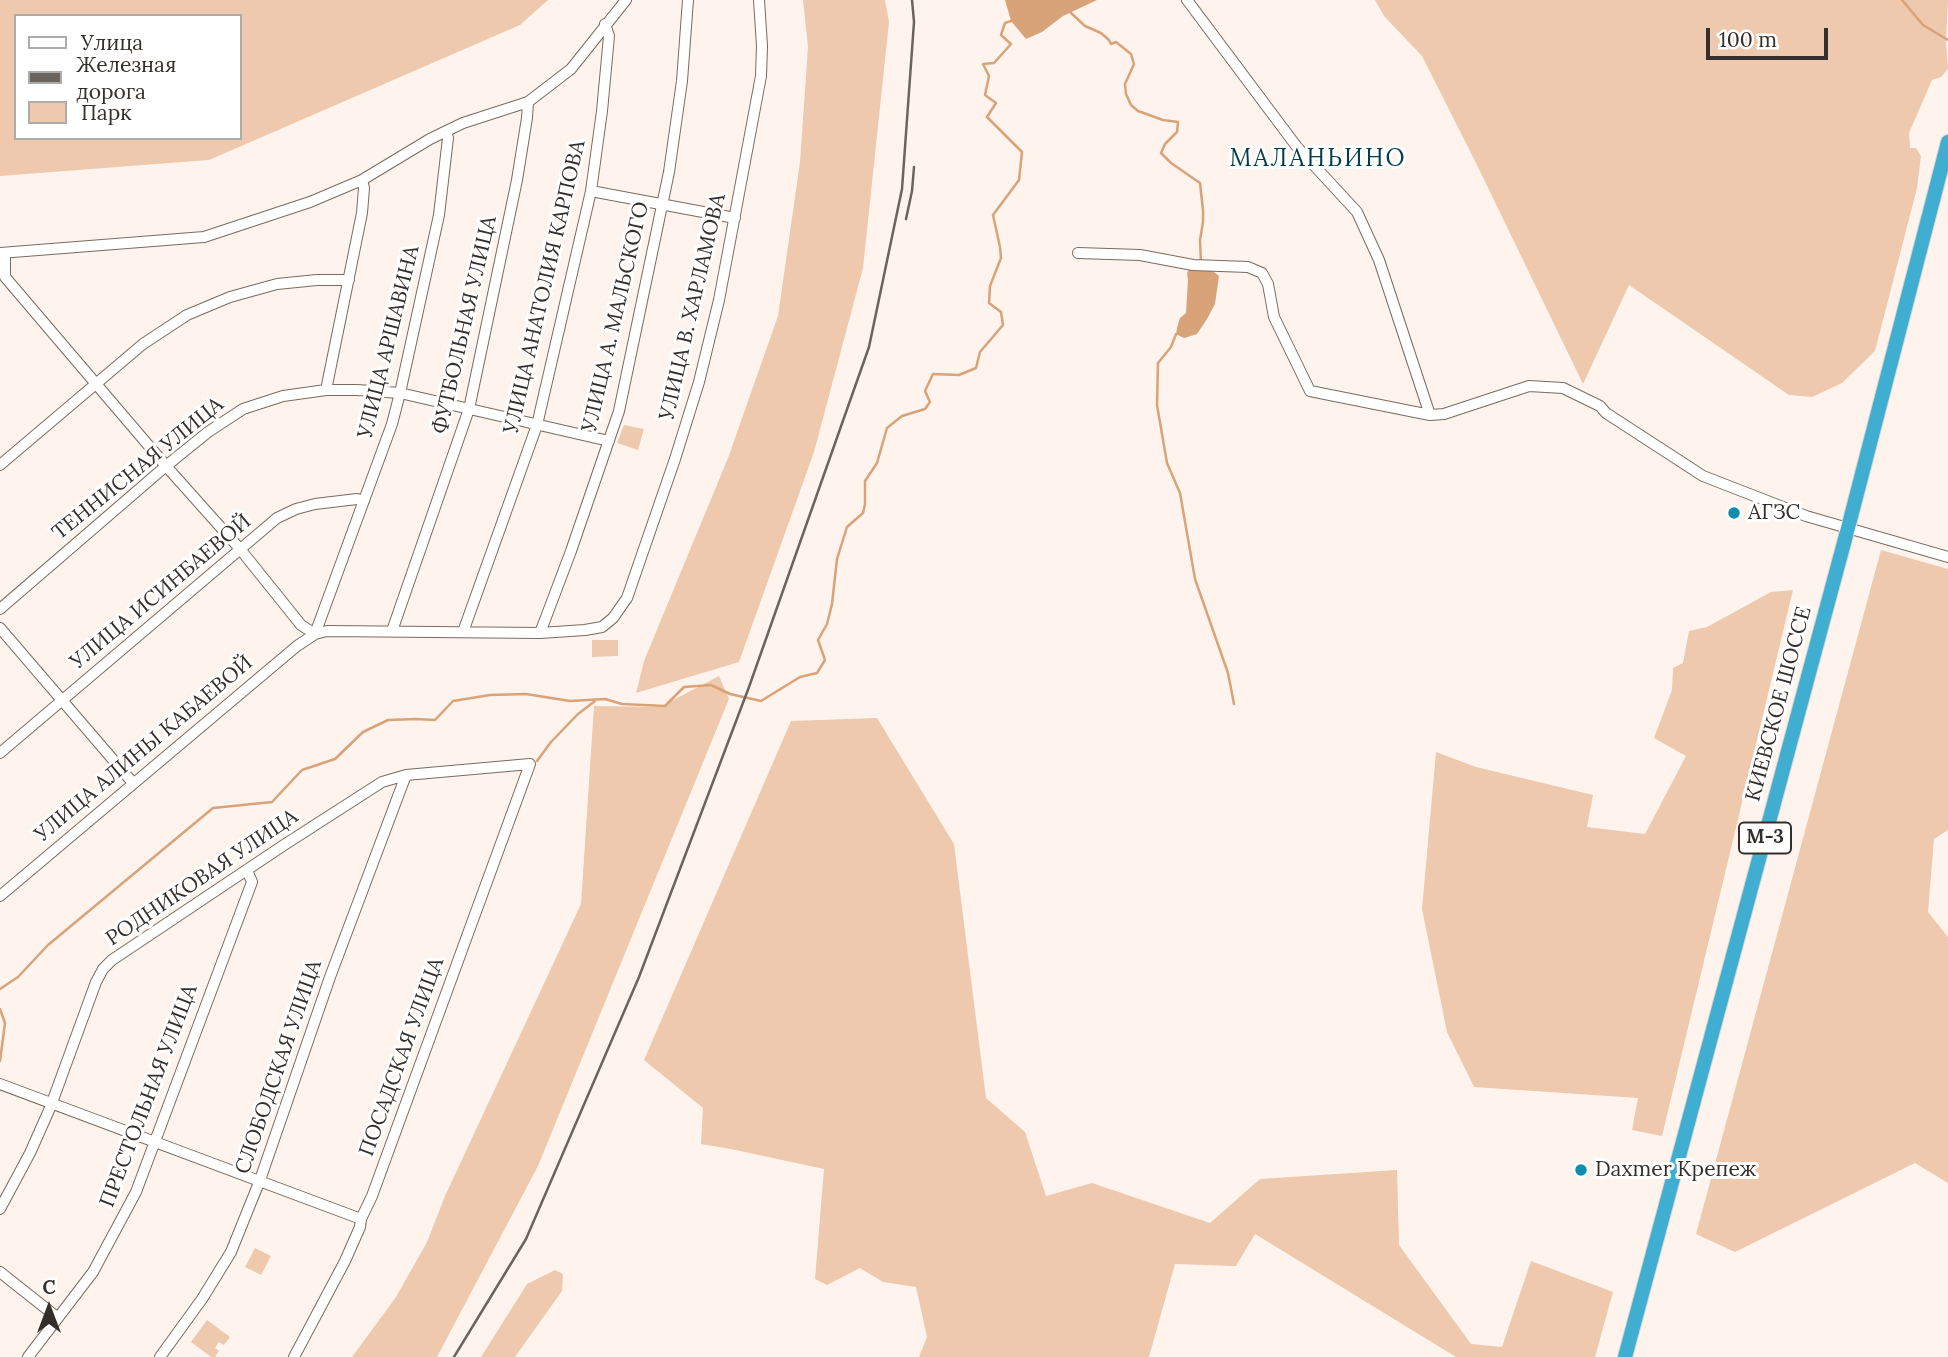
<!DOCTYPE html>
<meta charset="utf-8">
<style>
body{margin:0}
#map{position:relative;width:1948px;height:1357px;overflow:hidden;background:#fef4ed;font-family:Lora,serif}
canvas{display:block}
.legend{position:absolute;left:14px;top:14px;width:228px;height:126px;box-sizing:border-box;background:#fff;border:2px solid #aeacaa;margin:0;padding:9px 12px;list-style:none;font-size:21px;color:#352f2b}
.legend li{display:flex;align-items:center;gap:14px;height:35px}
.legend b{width:35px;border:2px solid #aeacaa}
.north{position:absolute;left:14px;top:1273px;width:70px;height:70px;-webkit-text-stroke:5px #fff;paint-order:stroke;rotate:0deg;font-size:19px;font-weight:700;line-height:28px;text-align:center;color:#352f2b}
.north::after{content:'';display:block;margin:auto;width:24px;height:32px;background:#352f2b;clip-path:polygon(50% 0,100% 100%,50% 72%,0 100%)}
.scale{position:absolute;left:1706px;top:28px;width:122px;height:32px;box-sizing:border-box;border:4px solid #352f2b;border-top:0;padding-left:9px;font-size:21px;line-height:24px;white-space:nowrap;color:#352f2b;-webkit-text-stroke:5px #fff;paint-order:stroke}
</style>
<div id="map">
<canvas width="1948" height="1357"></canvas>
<ul class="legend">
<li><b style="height:9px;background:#fff"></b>Улица</li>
<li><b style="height:9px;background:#6a635e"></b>Железная дорога</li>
<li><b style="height:19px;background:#eec9ae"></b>Парк</li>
</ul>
<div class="north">С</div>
<div class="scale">100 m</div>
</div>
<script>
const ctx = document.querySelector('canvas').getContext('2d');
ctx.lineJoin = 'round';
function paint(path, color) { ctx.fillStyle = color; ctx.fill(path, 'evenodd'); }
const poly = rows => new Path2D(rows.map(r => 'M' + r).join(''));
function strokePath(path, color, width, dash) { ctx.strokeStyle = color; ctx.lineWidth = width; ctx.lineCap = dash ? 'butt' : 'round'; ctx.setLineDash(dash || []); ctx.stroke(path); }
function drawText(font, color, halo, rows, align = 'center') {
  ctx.font = font + ' Lora,serif'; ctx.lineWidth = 6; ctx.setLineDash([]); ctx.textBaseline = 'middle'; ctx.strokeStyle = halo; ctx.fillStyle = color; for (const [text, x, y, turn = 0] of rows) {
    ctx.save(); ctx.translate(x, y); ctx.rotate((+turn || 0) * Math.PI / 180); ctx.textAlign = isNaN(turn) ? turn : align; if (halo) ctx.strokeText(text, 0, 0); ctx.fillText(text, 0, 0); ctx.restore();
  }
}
const green = poly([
 [0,0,548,0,520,25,209,160,0,176],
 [16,16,240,16,240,138,16,138],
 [803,0,885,0,889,22,863,268,814,452,739,662,636,693,644,661,728,458,778,316,800,162,808,47],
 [1375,0,1948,0,1946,42,1948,69,1941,77,1932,80,1909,133,1910,148,1916,148,1921,156,1917,188,1875,351,1842,383,1812,397,1789,395,1629,285,1583,384,1477,165,1422,56,1384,16],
 [624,425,644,429,638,450,617,443],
 [1881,550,1948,569,1948,830,1934,839,1928,912,1948,937,1948,1183,1915,1163,1735,1252,1696,1234],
 [1793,590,1662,1136,1632,1130,1638,1098,1474,1087,1447,1032,1422,909,1436,752,1476,767,1593,795,1587,827,1645,834,1686,756,1654,738,1672,690,1673,668,1683,663,1689,631,1707,627,1771,592],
 [592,640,618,640,618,656,592,657],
 [719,676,729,699,538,1166,437,1357,352,1357,396,1297,427,1242,445,1196,581,904,594,706,660,707],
 [877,718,954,844,986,1098,1025,1132,1046,1196,1092,1183,1210,1223,1260,1179,1397,1170,1399,1245,1471,1344,1502,1347,1531,1261,1613,1292,1595,1357,1456,1357,1255,1234,1236,1266,1175,1264,1149,1357,919,1357,927,1337,916,1287,883,1282,860,1268,827,1285,815,1279,824,1169,731,1149,701,1144,703,1108,644,1060,791,721],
 [255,1248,271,1256,261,1275,245,1267],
 [555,1270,563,1274,562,1291,515,1357,481,1357,527,1284],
 [207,1320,230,1337,224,1345,219,1342,215,1348,219,1351,215,1357,211,1357,191,1342]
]);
const water = poly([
 [1005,0,1097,0,1063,16,1042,32,1026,39,1011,21],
 [1189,269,1210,269,1219,276,1215,304,1207,319,1197,334,1184,338,1176,334,1177,328,1180,318,1186,313,1188,280,1187,273]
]);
const stream = poly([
 [1902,0,1923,25,1948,40],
 [1071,13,1085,26,1101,33,1109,40,1111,44,1116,42,1131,54,1134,64,1125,84,1126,94,1131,105,1138,111,1163,120,1178,122,1177,132,1165,144,1161,153,1171,163,1200,183,1203,210,1203,222,1200,240,1201,263],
 [1176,334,1171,347,1158,363,1157,405,1167,463,1180,493,1195,579,1228,673,1234,704],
 [537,761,551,742,578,714,595,701],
 [0,989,18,977,48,945,213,808,272,802,302,770,335,759,363,732,388,720,416,719,435,720,453,701,490,695,526,694,570,701,605,699,622,704,665,706,684,687,711,685,730,694,761,701,800,677,817,673,825,660,818,640,827,624,832,604,837,559,847,527,863,513,865,504,865,481,877,463,887,428,902,416,925,409,930,402,925,391,933,374,959,375,976,368,980,352,1003,325,1001,312,989,303,990,286,1001,258,1000,247,993,215,1019,180,1022,152,987,117,996,103,985,95,989,76,983,64,994,63,1011,44,1001,35,1005,23,1011,21],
 [0,1009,5,1023,0,1061]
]);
const minor = poly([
 [1187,0,1297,147,1357,212,1379,260,1430,415],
 [591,191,735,218],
 [0,253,204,237,310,202,362,180,430,139,463,123,528,102,571,69,626,0],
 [5,253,5,277,166,466,240,549,301,625,315,634],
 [1078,253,1140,255,1193,265,1248,267,1262,273,1268,284,1274,317,1310,391,1430,415,1444,414,1529,386,1563,388,1600,406,1606,413,1703,476,1806,516,1948,557],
 [326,390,362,213,364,188,362,180],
 [0,465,143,344,187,315,230,297,277,284,317,280,349,280],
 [0,609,166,466,208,432,243,409,283,396,326,390,357,390,400,393,609,441],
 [0,628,133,783],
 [392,631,469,409,517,180,527,118,528,102],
 [463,632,537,425,591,191,602,111,609,36,605,24],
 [540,633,571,551,619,411,669,172,682,81,688,0],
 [315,634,392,424,400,393,439,215,448,138,446,132],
 [0,753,277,518,296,509,315,504,357,499,364,501],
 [0,896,297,646,315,634,327,631,540,633,585,630,602,627,613,618,627,598,675,459,699,382,719,300,761,76,762,46,759,0],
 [0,1084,361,1219],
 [0,1209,30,1153,50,1108,96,982,103,969,112,960,284,845,382,782,406,775,530,764,372,1196,361,1219,360,1227,345,1261,294,1357],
 [0,1272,58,1318],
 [28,1357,93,1272,136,1192,252,882,247,870],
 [160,1357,202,1299,231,1252,260,1180,330,977,406,775]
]);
const highway = poly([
 [1625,1357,1848,528,1948,142]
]);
const rail = poly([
 [906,219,912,191,914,167],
 [454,1357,526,1239,639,977,749,687,869,347,902,189,914,22,912,0]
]);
const markers = [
 [1734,513,7,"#0f8dae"],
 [1581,1170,7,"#0f8dae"]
];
const shields = [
 [1765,838,52]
];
const shieldNames = [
 ["М-3",1765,838]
];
const streetNames = [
 ["УЛИЦА АНАТОЛИЯ КАРПОВА",545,287,-77],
 ["УЛИЦА В. ХАРЛАМОВА",693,307,-77],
 ["УЛИЦА А. МАЛЬСКОГО",616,317,-77],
 ["ФУТБОЛЬНАЯ УЛИЦА",465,325,-77],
 ["УЛИЦА АРШАВИНА",389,342,-76],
 ["ТЕННИСНАЯ УЛИЦА",138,469,-39],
 ["УЛИЦА ИСИНБАЕВОЙ",161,592,-40],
 ["КИЕВСКОЕ ШОССЕ",1779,704,-75],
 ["УЛИЦА АЛИНЫ КАБАЕВОЙ",144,749,-40],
 ["РОДНИКОВАЯ УЛИЦА",202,878,-34],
 ["ПОСАДСКАЯ УЛИЦА",402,1057,-70],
 ["СЛОБОДСКАЯ УЛИЦА",279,1067,-71],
 ["ПРЕСТОЛЬНАЯ УЛИЦА",149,1096,-69]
];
const poiNames = [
 ["АГЗС",1748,513],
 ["Daxmer Крепеж",1595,1170]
];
const quarterNames = [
 ["МАЛАНЬИНО",1318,159]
];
paint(green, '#eec9ae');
paint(water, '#d9a37a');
strokePath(stream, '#d9a37a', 2.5);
strokePath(minor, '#796b60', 12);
strokePath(highway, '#d7d5d5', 16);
strokePath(minor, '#fff', 10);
strokePath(highway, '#40aed0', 14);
strokePath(rail, '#6a635e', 2.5);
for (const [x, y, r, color] of markers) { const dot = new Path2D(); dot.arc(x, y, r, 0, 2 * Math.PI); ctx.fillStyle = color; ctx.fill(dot); strokePath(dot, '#fff', 2.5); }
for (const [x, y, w] of shields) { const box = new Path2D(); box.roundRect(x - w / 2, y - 15.5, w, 31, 5); ctx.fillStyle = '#fff'; ctx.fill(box); strokePath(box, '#352f2b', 2); }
drawText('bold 19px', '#352f2b', null, shieldNames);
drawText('21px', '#352f2b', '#fff', streetNames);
drawText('21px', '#352f2b', '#fff', poiNames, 'left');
ctx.letterSpacing = '2px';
drawText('24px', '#043e4d', '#fff', quarterNames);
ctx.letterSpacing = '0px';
</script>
